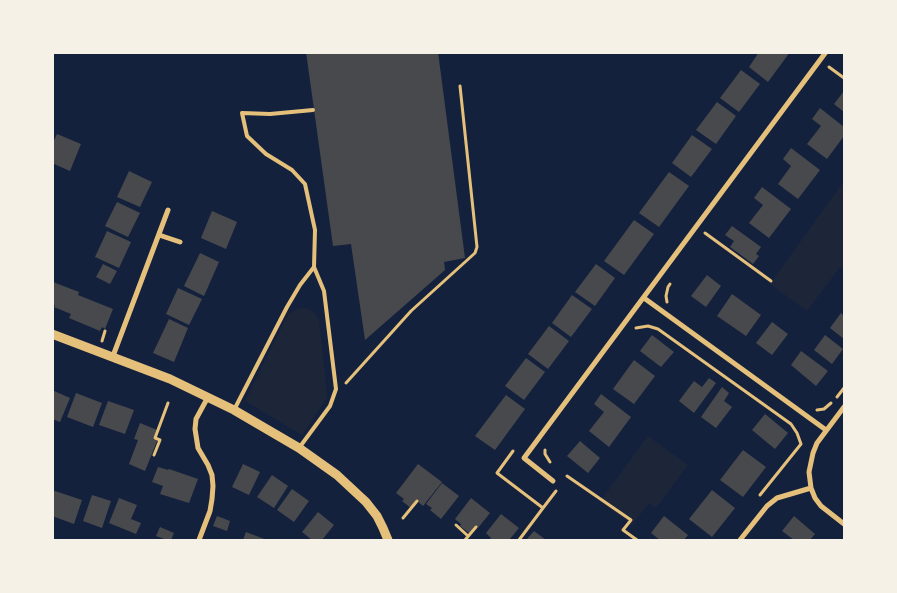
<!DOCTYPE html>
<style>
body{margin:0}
#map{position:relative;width:897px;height:593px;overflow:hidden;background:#14213d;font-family:Manrope,sans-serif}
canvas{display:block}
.frame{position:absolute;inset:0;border:54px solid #f6f1e7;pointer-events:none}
</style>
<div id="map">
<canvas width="897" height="593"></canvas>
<div class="frame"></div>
</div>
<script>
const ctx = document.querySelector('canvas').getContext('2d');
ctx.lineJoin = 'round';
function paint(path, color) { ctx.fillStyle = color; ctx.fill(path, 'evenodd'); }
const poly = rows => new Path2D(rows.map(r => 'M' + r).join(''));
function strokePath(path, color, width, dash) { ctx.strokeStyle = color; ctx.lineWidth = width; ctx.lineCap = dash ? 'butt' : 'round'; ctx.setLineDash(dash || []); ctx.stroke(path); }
const green = poly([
 [844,181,844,270,840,267,807,311,770,284],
 [301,308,309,309,315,313,319,320,327,393,327,398,302,435,245,401,288,314,295,310],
 [648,436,688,465,656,508,649,503,632,525,600,501]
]);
const building = poly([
 [306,52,438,52,465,258,444,262,445,270,365,340,351,244,333,246],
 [759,52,790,52,768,82,749,67],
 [741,70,760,84,739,112,720,98],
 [844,91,844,112,834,104],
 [717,102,736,116,716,144,696,130],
 [820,108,844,127,844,136,827,159,807,144,821,126,812,119],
 [57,134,81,144,70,171,52,163,52,145],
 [692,135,712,149,691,177,672,163],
 [791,148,820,170,798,199,778,184,791,166,783,159],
 [129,171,152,182,140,207,117,197],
 [669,172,689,186,659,227,639,213],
 [762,187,791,209,769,238,749,223,763,205,754,198],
 [117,202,140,213,128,237,105,226],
 [212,211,237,222,226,249,201,238],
 [634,220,654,234,624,275,604,261],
 [732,226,761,247,756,254,759,256,753,264,730,247,734,241,725,235],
 [107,231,131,242,119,268,95,257],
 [200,253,219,262,204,296,184,286],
 [103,264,117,271,110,284,96,277],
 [596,264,615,278,595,306,575,292],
 [707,275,721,286,706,307,691,296],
 [53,282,79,292,78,295,113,309,105,329,102,327,100,331,69,318,71,314,54,307,55,305,52,304],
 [178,288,202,299,189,325,166,314],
 [732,294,761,315,746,336,717,316],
 [572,295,592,309,571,337,552,323],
 [841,313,844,316,844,339,830,328],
 [169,319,188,328,174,362,153,353],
 [772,322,788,334,772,355,756,343],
 [549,326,569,341,548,369,528,354],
 [652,335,674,352,661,367,640,351],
 [825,335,843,349,832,364,814,350],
 [801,351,828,371,816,386,791,365],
 [526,358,545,372,524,400,505,386],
 [634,360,655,376,634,404,613,389],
 [709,378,716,383,694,413,679,401,694,381,702,387],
 [722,387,729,393,724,401,732,407,716,428,701,417],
 [52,390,70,398,60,422,52,419],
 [76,393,102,403,93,427,67,417],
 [601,394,631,417,609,447,589,431,604,412,594,404],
 [506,395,525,409,495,450,475,436],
 [108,401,134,410,125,434,99,425],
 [765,414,788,433,775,449,752,430],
 [140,423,157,430,153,439,157,441,145,471,129,464,138,440,134,439],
 [580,441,600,458,588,473,567,456],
 [743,450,766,467,743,497,720,480],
 [243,464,260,472,249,495,232,487],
 [418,464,442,482,423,506,416,500,411,508,402,501,404,499,396,493],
 [158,467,168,470,169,469,198,479,189,503,160,494,163,486,152,482],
 [272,475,288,486,274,508,257,497],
 [442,483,459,496,441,519,430,510,432,508,426,504],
 [292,489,309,501,294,522,277,510],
 [52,490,82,500,74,524,52,516],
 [712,490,735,508,712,537,689,519],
 [92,495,111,501,102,528,83,521],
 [119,498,137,505,131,519,141,523,136,534,109,523],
 [471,498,490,513,478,528,475,526,469,533,460,526,461,524,455,519],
 [318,512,334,525,322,540,312,540,302,532],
 [501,514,519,528,509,540,489,540,491,538,486,533],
 [217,516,230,521,227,531,213,526],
 [664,516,688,535,684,540,660,540,651,533],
 [794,516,815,534,810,540,794,540,782,531],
 [160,527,174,533,171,540,167,540,156,536],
 [534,531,546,540,526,540],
 [246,532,267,540,243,540]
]);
const path = poly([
 [829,67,844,78],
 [705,233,771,281],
 [667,302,666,296,668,287,670,284],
 [636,328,648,326,658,329,791,424,797,433,801,444,760,495],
 [102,341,105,331],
 [346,383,411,311,475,253,477,247,460,86],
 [837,397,844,388],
 [817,410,824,409,831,403],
 [545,450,545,454,550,462],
 [513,451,497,473,543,508,556,491],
 [154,455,160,440,155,438,168,403],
 [567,476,631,520,623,530,637,540],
 [403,518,417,501],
 [456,525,468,536],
 [465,540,476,527],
 [519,540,543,508]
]);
const service = poly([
 [234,410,287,307,300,285,314,267],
 [299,448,330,406,336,389,324,291,314,267,315,230,305,184,292,170,266,154,247,136,242,113,270,114,313,110]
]);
const minor = poly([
 [159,235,180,242],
 [644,298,826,430],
 [113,356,168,210],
 [844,407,817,443,813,453,809,472,811,488,815,498,821,506,844,524],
 [553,481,524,458,826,52],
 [199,540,210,511,212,499,213,486,212,475,208,465,198,448,195,429,196,419,208,397],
 [740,540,767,506,777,498,811,488]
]);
const tertiary = poly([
 [52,334,170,379,234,410,299,448,337,475,366,502,377,516,383,528,388,540]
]);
paint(green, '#1d2539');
paint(building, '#48494c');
strokePath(path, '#e5c07b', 3);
strokePath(service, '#e5c07b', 4);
strokePath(minor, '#e5c07b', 5);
strokePath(tertiary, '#e5c07b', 9);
</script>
